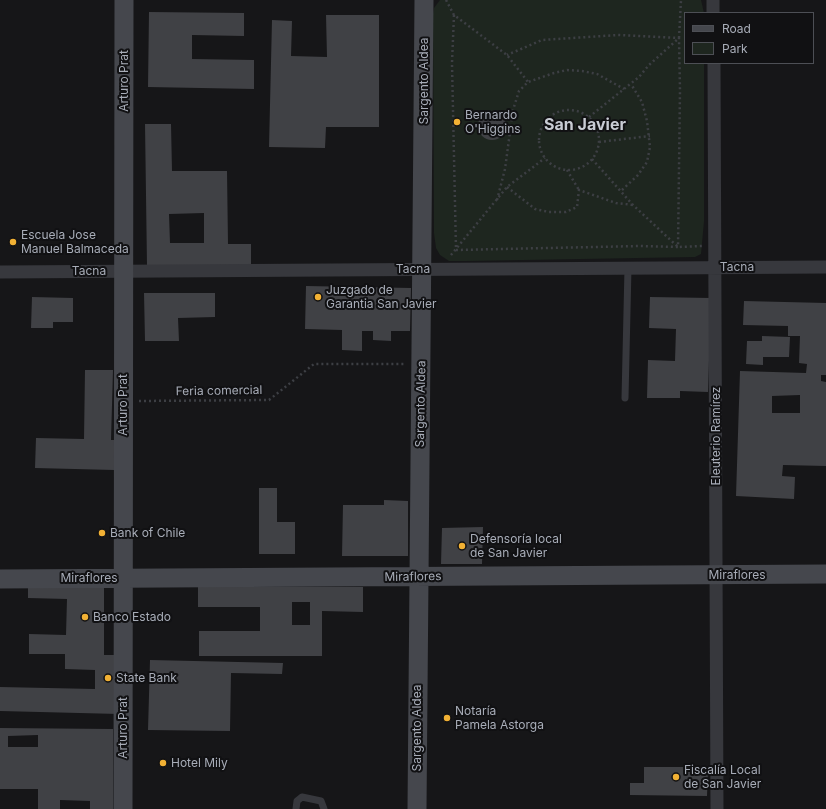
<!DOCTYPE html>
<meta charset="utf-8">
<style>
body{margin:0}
#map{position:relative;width:826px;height:809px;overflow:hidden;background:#161618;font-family:Inter,sans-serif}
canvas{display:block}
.legend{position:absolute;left:684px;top:12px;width:130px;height:52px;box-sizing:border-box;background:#111113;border:1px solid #4d4f55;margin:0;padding:5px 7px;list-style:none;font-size:12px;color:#a8adb8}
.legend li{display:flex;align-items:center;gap:8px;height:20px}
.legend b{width:20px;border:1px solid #4d4f55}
</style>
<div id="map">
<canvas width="826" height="809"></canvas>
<ul class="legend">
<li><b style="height:5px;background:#45474d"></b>Road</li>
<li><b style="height:11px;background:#1e261f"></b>Park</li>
</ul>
</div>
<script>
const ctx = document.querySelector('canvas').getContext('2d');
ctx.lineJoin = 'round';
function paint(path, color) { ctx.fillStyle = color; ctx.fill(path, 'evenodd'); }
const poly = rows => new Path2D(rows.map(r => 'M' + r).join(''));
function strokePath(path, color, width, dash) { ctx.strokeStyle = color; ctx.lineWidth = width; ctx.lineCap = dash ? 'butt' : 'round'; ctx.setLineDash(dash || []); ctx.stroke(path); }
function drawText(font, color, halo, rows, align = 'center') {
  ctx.font = font + ' Inter,sans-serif'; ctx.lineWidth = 4; ctx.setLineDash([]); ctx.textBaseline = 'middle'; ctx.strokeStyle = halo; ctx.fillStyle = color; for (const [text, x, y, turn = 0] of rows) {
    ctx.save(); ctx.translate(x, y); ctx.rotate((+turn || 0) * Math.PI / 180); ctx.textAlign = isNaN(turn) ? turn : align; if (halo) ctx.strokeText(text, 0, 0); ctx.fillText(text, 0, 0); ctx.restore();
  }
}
const green = poly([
 [440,0,701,0,704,13,685,13,685,63,704,63,704,221,701,254,695,257,467,261,449,261,440,255,436,248,434,233,433,14,434,8]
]);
const building = poly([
 [149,12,244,13,244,36,192,35,192,59,254,60,254,89,148,87],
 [326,15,379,15,379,127,326,127,325,148,269,147,272,20,292,21,291,56,327,57],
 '478 126a14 14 0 1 1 28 0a14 14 0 1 1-28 0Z',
 [145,124,171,124,172,171,227,171,228,244,251,244,251,265,147,266],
 [204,213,204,243,170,243,169,214],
 [306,286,411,288,410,331,391,331,391,341,373,340,373,331,362,331,362,351,342,350,342,330,305,329],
 [144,293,215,293,215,317,178,318,179,341,145,341],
 [32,297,73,298,73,322,53,322,53,328,31,328],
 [650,297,711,298,708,392,680,391,680,398,647,398,648,360,675,361,676,329,649,328],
 [744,301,826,303,826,375,821,375,821,381,826,382,826,466,783,465,782,476,795,477,794,499,736,496,740,371,806,373,807,364,799,363,800,336,788,336,788,326,743,325],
 [800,395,800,413,772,413,772,396],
 [762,336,790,337,789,357,763,357,763,365,746,364,747,341,762,341],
 [85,370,113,370,111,440,114,440,114,470,35,468,36,438,84,439],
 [259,488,277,488,277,522,295,522,295,554,259,554],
 [384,500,408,501,408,556,342,556,343,505,384,505],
 [483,527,482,564,441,564,442,528],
 [28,586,104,587,104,655,119,655,119,714,0,711,0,687,95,689,95,670,65,669,65,654,29,654,29,634,66,635,67,599,28,598],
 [198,587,363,587,363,612,322,611,322,656,199,656,199,631,260,631,260,607,198,607],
 [292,602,310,602,310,625,292,625],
 [150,660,283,663,282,674,231,673,230,731,148,730],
 [0,728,113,729,113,809,90,809,90,801,60,800,60,809,38,809,38,789,0,789],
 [38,735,38,747,8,747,8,736],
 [644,767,706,767,708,771,707,796,630,795,630,783,644,783]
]);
const path = poly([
 [446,0,454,15,507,55,528,82],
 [454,15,452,63,456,250,640,246,678,247,680,90,679,38,618,35,542,40,507,55],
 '539 140a30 30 0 1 1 60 0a30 30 0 1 1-60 0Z',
 [589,117,639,77,649,65,679,38,681,0],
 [599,142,650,136],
 [592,159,633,205,678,247,702,246],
 [567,170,579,190],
 [507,187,535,209,549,212,566,212,577,207,579,190,616,203,633,205],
 [622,190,638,175,647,162,650,147,647,121,642,102,631,84],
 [497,200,505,169,513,110,519,91,528,82,554,73,567,70,582,71,597,74,624,89],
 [451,255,507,187,545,158],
 [139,401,269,400,314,364,405,364]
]);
const lane = poly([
 [625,398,628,268],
 [296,809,297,801,302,797,321,801,324,809]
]);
const street = poly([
 [713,0,713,13],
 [714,63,717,809],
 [0,272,826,267]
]);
const secondary = poly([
 [0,579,826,574],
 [123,809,124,0],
 [417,809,424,0]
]);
const markers = [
 [457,122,4,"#f2b134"],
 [13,242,4,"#f2b134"],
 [318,297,4,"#f2b134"],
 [102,533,4,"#f2b134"],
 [462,546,4,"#f2b134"],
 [85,617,4,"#f2b134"],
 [108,678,4,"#f2b134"],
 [447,718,4,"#f2b134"],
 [163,763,4,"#f2b134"],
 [676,777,4,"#f2b134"]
];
const streetNames = [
 ["Arturo Prat",124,81,-90],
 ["Sargento Aldea",424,81,-90],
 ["Tacna",737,267],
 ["Tacna",413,269],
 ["Tacna",89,271],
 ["Feria comercial",219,391,-1],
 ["Sargento Aldea",421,404,-89],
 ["Arturo Prat",123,405,-90],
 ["Eleuterio Ramírez",716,436,-90],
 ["Miraflores",737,575],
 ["Miraflores",413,577,-1],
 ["Miraflores",89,578],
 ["Arturo Prat",123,728,-90],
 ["Sargento Aldea",417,728,-90]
];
const poiNames = [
 ["Bernardo",465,115],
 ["O'Higgins",465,129],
 ["Escuela Jose",21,235],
 ["Manuel Balmaceda",21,249],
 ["Juzgado de",326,290],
 ["Garantia San Javier",326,304],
 ["Bank of Chile",110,533],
 ["Defensoría local",470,539],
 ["de San Javier",470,553],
 ["Banco Estado",93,617],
 ["State Bank",116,678],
 ["Notaría",455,711],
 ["Pamela Astorga",455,725],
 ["Hotel Mily",171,763],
 ["Fiscalía Local",684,770],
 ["de San Javier",684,784]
];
const districtNames = [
 ["San Javier",585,125]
];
paint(green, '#1e261f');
paint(building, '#404145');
strokePath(path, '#3d3f44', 2.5, [2, 3]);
strokePath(lane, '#37383d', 7);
strokePath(street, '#37383d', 13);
strokePath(secondary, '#45474d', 19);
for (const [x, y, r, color] of markers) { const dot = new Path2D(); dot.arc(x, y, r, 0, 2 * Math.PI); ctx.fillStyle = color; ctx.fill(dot); strokePath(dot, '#111113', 1.5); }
drawText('12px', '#a8adb8', '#111113', streetNames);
drawText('12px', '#a8adb8', '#111113', poiNames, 'left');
drawText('bold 16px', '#c9ccd4', '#111113', districtNames);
</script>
